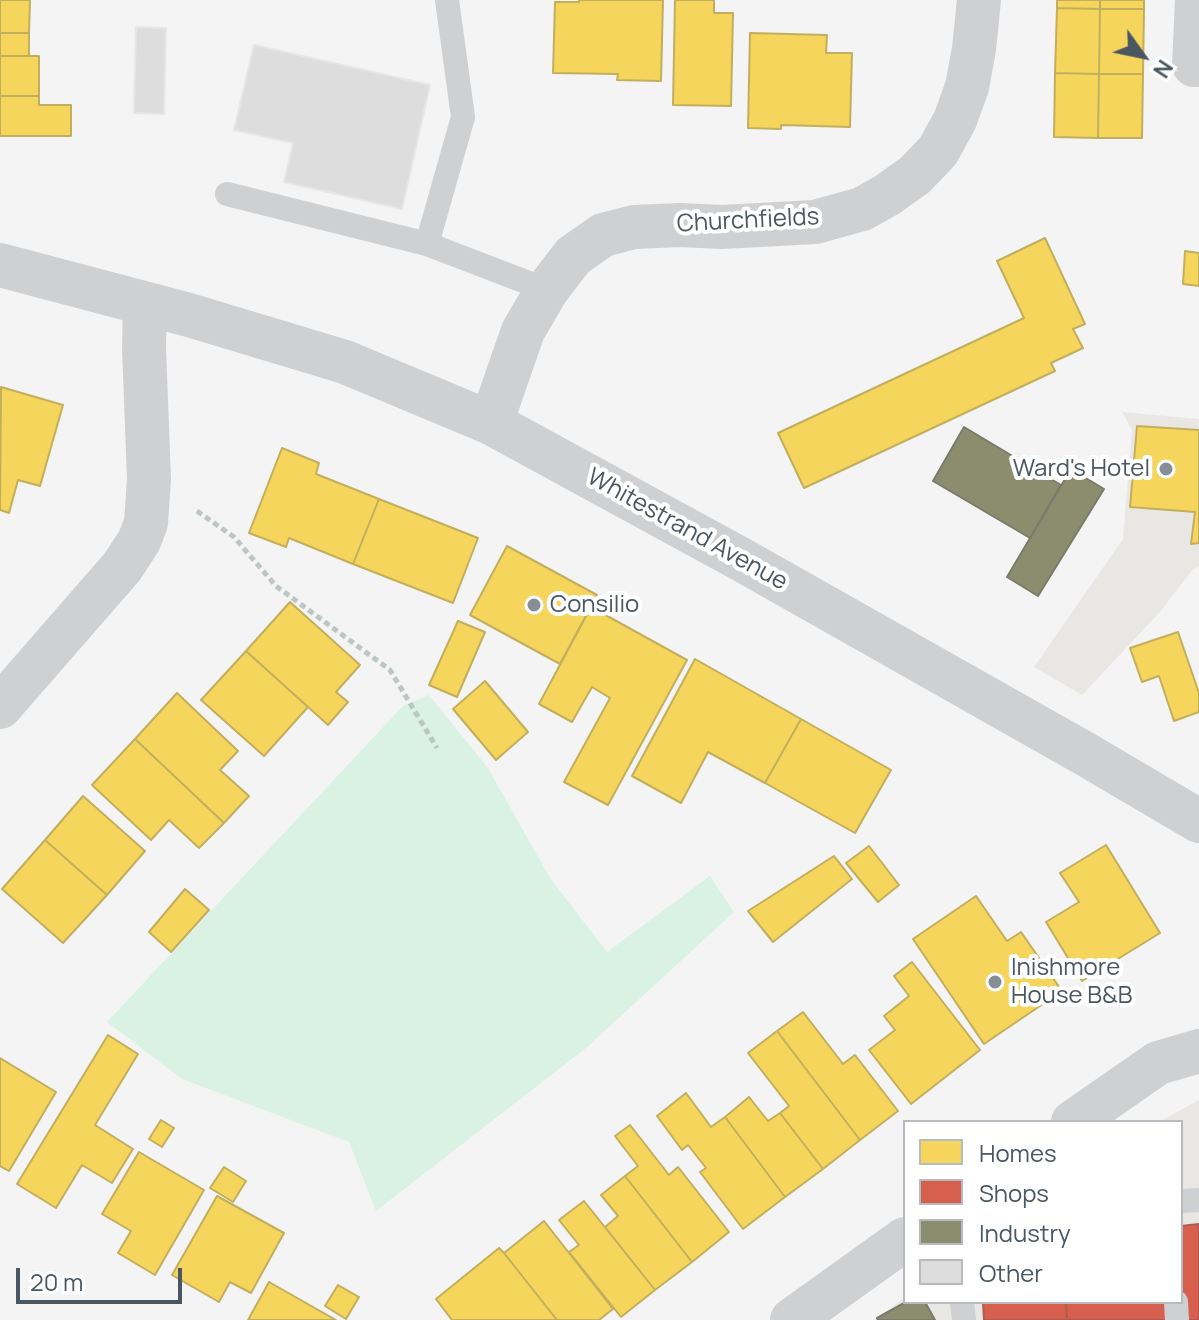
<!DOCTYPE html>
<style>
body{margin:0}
#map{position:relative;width:1199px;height:1320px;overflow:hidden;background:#f4f4f4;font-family:Manrope,sans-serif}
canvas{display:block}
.legend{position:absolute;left:903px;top:1120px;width:280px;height:184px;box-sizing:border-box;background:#fff;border:2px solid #b7bbc0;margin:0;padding:10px 14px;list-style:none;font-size:24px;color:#4a5661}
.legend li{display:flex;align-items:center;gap:16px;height:40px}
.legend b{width:40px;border:2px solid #b7bbc0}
.north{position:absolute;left:1103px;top:16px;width:80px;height:80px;-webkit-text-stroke:6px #fff;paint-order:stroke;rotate:123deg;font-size:22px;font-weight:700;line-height:32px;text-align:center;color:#4a5661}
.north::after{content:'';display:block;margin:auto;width:28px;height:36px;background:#4a5661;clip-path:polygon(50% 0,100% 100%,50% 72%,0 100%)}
.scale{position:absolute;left:16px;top:1268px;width:166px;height:36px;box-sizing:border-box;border:4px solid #4a5661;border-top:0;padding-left:10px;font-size:24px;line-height:28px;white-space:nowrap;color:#4a5661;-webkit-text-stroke:6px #fff;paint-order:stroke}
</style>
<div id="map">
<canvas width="1199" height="1320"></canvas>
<ul class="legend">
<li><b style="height:22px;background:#f6d55c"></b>Homes</li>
<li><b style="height:22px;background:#d6604d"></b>Shops</li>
<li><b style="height:22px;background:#8c8c6e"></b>Industry</li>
<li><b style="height:22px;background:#ddddde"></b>Other</li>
</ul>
<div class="north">N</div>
<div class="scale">20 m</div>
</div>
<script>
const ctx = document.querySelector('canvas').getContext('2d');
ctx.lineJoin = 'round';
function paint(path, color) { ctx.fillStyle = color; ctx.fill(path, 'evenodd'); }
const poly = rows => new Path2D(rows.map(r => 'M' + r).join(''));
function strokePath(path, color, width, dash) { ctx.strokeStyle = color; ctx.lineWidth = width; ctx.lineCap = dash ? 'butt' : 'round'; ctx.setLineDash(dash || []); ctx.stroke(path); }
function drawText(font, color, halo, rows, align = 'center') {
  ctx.font = font + ' Manrope,sans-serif'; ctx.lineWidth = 8; ctx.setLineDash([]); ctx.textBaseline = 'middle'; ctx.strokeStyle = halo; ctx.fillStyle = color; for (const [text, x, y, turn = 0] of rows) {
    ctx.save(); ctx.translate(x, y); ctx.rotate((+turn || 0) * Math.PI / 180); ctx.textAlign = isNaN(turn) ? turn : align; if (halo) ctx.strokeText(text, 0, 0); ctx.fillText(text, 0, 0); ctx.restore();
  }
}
const commercial = poly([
 [1122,412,1199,419,1199,567,1193,569,1159,613,1082,695,1034,667,1123,539,1132,430],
 [1199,1100,1199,1320,874,1320,905,1297,905,1302,1181,1302,1181,1122,1159,1122]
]);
const green = poly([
 [429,695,488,768,550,878,607,952,710,876,734,912,586,1048,376,1211,349,1142,182,1079,107,1022,403,706]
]);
const homes = poly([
 [0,0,30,0,29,33,0,33,0,0],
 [579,0,663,0,661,81,617,80,618,74,553,73,555,2,579,2,579,0],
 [675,0,714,0,714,13,733,13,731,106,673,105,675,0],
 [1057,0,1100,0,1100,9,1057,8,1057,0],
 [1100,0,1144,0,1144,9,1100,9,1100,0],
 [1057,8,1100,9,1099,74,1055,73,1057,8],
 [1100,9,1144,9,1143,74,1099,74,1100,9],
 [0,33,29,33,29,56,0,56,0,33],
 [750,33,827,35,826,53,852,53,850,127,781,125,781,129,748,128,750,33],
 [0,56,39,56,39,96,0,96,0,56],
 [1055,73,1099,74,1098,138,1054,137,1055,73],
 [1099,74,1143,74,1142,138,1098,138,1099,74],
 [0,96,39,96,39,105,71,105,71,136,0,136,0,96],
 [1045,238,1085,324,1073,329,1083,348,1051,363,1055,371,804,488,778,433,1024,318,997,261,1045,238],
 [1185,251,1199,253,1199,286,1183,284,1185,251],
 [1,387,63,405,40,486,18,480,9,513,0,510,1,387],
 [1137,426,1199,430,1199,543,1191,544,1195,512,1130,507,1137,426],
 [282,448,319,463,316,474,379,499,353,564,289,538,286,547,249,533,282,448],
 [379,499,478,538,453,603,353,564,379,499],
 [507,546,597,595,560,664,470,615,507,546],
 [290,602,360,665,336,692,348,702,328,725,246,651,290,602],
 [591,607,687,660,608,805,564,782,610,698,592,687,572,722,539,704,591,607],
 [458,621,485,632,457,697,429,685,458,621],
 [1178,632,1199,693,1199,712,1174,721,1159,676,1142,682,1130,648,1178,632],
 [246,651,308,707,264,756,201,700,246,651],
 [695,659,801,719,765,783,708,752,681,803,632,776,695,659],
 [485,681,528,732,496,760,453,709,485,681],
 [177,693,238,751,220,770,249,796,224,823,135,739,177,693],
 [801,719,891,770,855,833,765,783,801,719],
 [135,739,224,823,199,848,169,820,151,840,92,785,135,739],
 [83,796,145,851,107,895,45,840,83,796],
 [45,840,107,895,63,943,2,889,45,840],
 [1106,845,1160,933,1082,981,1046,922,1079,902,1060,873,1106,845],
 [869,846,899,885,878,902,846,863,869,846],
 [834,856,852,879,773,942,748,911,834,856],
 [185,889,209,910,171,952,149,932,185,889],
 [976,896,1007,941,1021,932,1062,991,984,1044,913,939,976,896],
 [912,962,980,1050,911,1104,869,1050,895,1030,884,1016,909,996,894,976,912,962],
 [803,1012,843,1064,855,1055,898,1111,860,1140,777,1031,803,1012],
 [777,1031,860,1140,823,1169,780,1113,789,1106,748,1053,777,1031],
 [108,1035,138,1054,95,1125,133,1149,112,1183,82,1165,56,1208,17,1184,108,1035],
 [0,1058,56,1092,9,1171,0,1166,0,1058],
 [686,1093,711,1127,725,1117,785,1197,743,1229,700,1172,706,1168,688,1145,682,1150,657,1116,686,1093],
 [749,1097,768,1121,780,1113,823,1169,785,1197,725,1117,749,1097],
 [161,1120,174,1128,162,1147,149,1139,161,1120],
 [630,1125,669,1175,678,1167,729,1232,692,1262,625,1176,638,1166,615,1136,630,1125],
 [139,1152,204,1190,155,1275,118,1253,131,1231,102,1214,139,1152],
 [224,1167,246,1181,233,1202,210,1188,224,1167],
 [625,1176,692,1262,655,1290,605,1227,618,1216,601,1195,625,1176],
 [217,1196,284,1233,251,1293,230,1282,219,1302,172,1275,217,1196],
 [584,1201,655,1290,621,1317,569,1252,579,1245,559,1220,584,1201],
 [544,1221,613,1309,599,1320,557,1320,504,1253,544,1221],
 [499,1248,504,1253,557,1320,452,1320,436,1299,499,1248],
 [269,1282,336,1320,248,1320,269,1282],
 [338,1285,359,1297,346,1319,325,1306,338,1285]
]);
const shops = poly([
 [1199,1224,1199,1320,1067,1320,1066,1302,1181,1302,1181,1226,1199,1224],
 [983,1302,1066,1302,1067,1320,984,1320,983,1302]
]);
const industry = poly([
 [964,427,1061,485,1030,538,933,481,964,427],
 [1071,469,1104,489,1038,596,1007,577,1071,469],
 [906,1302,925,1302,935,1320,878,1320,877,1318,906,1302]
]);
const building = poly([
 [136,27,166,28,164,114,134,113,136,27],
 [254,45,430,85,402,209,284,182,293,143,234,130,254,45]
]);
const path = poly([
 [197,511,234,537,276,586,390,670,437,748]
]);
const lane = poly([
 [227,194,427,244,547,290],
 [427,244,463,117,447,0],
 [1181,1201,1199,1200],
 [962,1302,964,1320],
 [1176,1302,1177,1320]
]);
const street = poly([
 [1197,0,1194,65,1199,65],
 [0,265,189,315,345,362,491,423,744,561,1087,755,1199,821],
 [491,423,523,331,547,290,573,256,603,235,634,227,680,225,722,227,815,222,862,209,887,195,915,175,938,151,955,120,967,87,974,49,979,0],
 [0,707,122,567,139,541,146,523,149,479,144,348,145,304],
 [1073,1122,1158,1063,1199,1051],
 [792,1320,905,1239]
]);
const markers = [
 [1166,469,8,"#868d94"],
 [534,605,8,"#868d94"],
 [995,982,8,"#868d94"]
];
const streetNames = [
 ["Churchfields",748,221,-3],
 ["Whitestrand Avenue",687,530,29]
];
const poiNames = [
 ["Ward's Hotel",1150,469,"right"],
 ["Consilio",550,605],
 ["Inishmore",1011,968],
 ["House B&B",1011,996]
];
paint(commercial, '#e8e7e3');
paint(green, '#d9f2e3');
paint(homes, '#f6d55c');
strokePath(homes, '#c2af5e', 2);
paint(shops, '#d6604d');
strokePath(shops, '#ac5d53', 2);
paint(industry, '#8c8c6e');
strokePath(industry, '#787c6a', 2);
paint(building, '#ddddde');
strokePath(building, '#e5e6e7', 2);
strokePath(path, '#bcc7c4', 5, [6, 4]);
strokePath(lane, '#ced0d2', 24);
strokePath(street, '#ced0d2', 44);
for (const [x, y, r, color] of markers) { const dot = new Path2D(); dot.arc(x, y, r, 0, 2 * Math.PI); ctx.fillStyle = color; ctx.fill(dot); strokePath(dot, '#fff', 3); }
drawText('24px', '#4a5661', '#fff', streetNames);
drawText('24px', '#4a5661', '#fff', poiNames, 'left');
</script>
